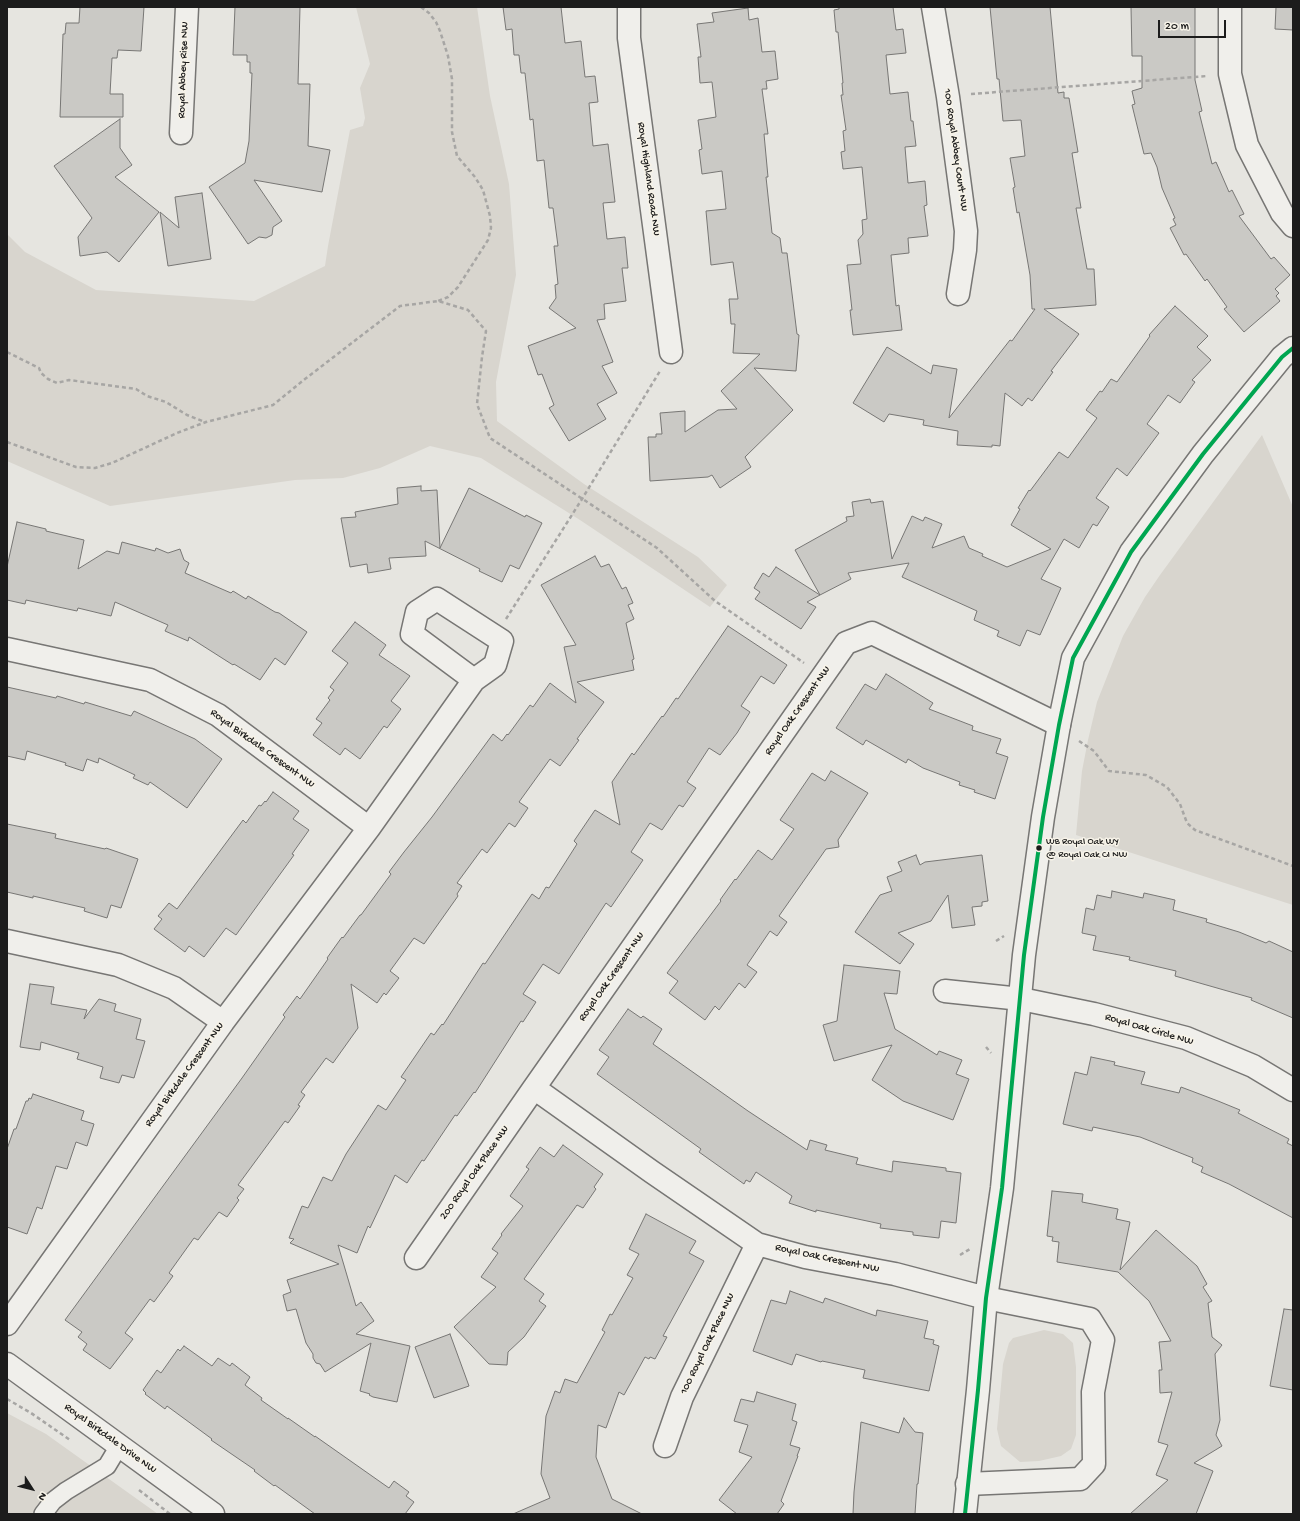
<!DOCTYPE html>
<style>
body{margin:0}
#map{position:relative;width:1300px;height:1521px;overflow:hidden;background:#e6e5e0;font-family:"Gochi Hand",sans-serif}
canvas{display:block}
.frame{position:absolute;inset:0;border:8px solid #1c1c1c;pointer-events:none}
.north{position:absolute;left:12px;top:1469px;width:40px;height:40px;-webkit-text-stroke:3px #f7f3e8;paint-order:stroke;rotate:126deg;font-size:11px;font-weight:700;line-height:16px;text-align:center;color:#1c1c1c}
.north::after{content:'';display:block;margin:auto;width:14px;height:18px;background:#1c1c1c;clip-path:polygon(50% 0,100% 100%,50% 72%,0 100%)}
.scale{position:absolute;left:1158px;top:20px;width:68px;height:18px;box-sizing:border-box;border:2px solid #1c1c1c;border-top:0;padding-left:5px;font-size:12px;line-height:14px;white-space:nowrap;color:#1c1c1c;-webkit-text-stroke:3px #f7f3e8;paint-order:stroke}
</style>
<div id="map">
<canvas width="1300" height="1521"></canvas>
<div class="frame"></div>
<div class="north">N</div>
<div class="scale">20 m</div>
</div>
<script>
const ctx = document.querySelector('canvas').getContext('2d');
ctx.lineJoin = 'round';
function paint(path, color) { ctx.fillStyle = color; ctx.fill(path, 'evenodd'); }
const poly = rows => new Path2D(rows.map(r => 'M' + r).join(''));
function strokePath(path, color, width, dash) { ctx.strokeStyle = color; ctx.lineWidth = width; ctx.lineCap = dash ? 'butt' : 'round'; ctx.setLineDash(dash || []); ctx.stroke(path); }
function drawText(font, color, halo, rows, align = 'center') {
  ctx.font = font + ' "Gochi Hand",sans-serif'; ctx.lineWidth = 3; ctx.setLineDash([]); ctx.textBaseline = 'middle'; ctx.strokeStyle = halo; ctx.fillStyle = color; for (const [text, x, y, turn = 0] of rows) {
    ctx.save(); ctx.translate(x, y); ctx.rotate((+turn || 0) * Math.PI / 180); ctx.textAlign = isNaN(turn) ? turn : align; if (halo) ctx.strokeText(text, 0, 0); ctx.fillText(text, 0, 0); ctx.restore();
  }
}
const green = poly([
 [356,7,477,7,490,96,509,184,516,275,496,382,497,421,584,484,698,557,727,585,710,607,580,520,481,458,430,446,380,468,343,478,295,480,110,506,7,461,7,234,25,252,96,290,254,301,325,266,328,246,350,130,363,126,365,118,360,88,370,64],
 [1262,435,1293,507,1293,905,1076,835,1082,771,1088,740,1097,702,1123,636,1145,597,1160,575],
 [1044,1330,1063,1334,1073,1343,1076,1367,1076,1435,1071,1449,1061,1456,1039,1461,1020,1462,1001,1446,997,1429,1003,1364,1009,1343,1013,1338],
 [7,1413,46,1434,158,1514,7,1514]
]);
const building = poly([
 [80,7,144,7,141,51,118,50,117,58,112,58,110,94,123,94,123,117,60,117,63,34,65,34,66,23,79,23,80,7],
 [235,7,300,7,298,84,310,84,308,146,330,150,322,192,254,180,282,221,273,227,272,235,266,238,259,237,248,244,209,187,245,163,249,141,252,73,250,73,250,62,247,62,247,55,233,55,235,7],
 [503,7,561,7,565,43,581,41,585,77,595,76,598,102,589,103,593,146,608,144,615,202,603,203,607,239,625,237,628,268,622,268,626,301,604,304,605,319,597,320,613,362,602,366,617,393,597,404,606,419,569,441,549,408,554,405,542,374,538,375,528,346,576,328,549,308,556,298,555,285,558,284,554,246,558,246,553,208,549,208,544,160,537,161,533,119,530,120,525,73,521,73,519,55,514,55,512,29,506,30,503,7],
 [839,7,893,7,896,30,903,29,906,53,886,55,890,94,908,92,911,121,913,121,916,146,905,147,908,183,925,181,927,205,924,206,928,236,908,238,909,253,891,255,896,306,899,305,902,330,853,335,850,310,852,310,847,265,861,264,858,240,863,234,862,220,867,219,862,167,843,169,841,152,845,151,843,131,846,130,841,95,843,95,842,83,843,83,838,32,836,32,834,10,839,9,839,7],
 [990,7,1050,7,1058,93,1064,92,1064,98,1069,98,1078,152,1072,153,1081,208,1076,208,1087,269,1094,269,1096,305,1044,309,1079,334,1051,371,1053,372,1032,401,1028,398,1022,406,1005,393,1000,446,992,445,992,447,957,445,958,431,923,425,924,420,889,414,884,422,853,403,887,347,931,374,933,365,957,369,949,418,1010,340,1012,341,1035,309,1032,309,1030,275,1019,212,1017,213,1013,188,1015,187,1010,158,1025,156,1021,120,1003,121,999,79,997,79,990,7],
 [1131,7,1195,7,1195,80,1202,111,1199,112,1212,164,1216,162,1229,192,1232,190,1244,214,1239,216,1271,259,1274,257,1290,275,1275,289,1279,293,1276,296,1280,301,1244,332,1224,309,1227,307,1207,279,1205,281,1186,254,1184,255,1170,228,1176,225,1173,219,1175,218,1162,188,1157,167,1151,153,1144,154,1132,105,1135,104,1132,91,1142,88,1142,56,1132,56,1131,7],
 [1276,7,1293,7,1293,30,1275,29,1276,7],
 [748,8,749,20,758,18,762,52,775,51,778,79,766,81,767,89,762,89,768,134,764,134,768,177,766,177,772,233,780,238,782,253,787,253,797,334,799,335,796,371,754,368,793,410,745,457,751,467,720,488,712,475,708,477,650,481,648,437,656,437,656,434,662,434,660,413,685,411,685,432,718,410,737,409,721,391,760,354,733,353,735,324,731,324,729,299,738,299,733,262,711,265,706,211,726,209,722,171,702,174,699,150,702,149,698,120,716,117,712,82,700,83,698,57,701,57,697,24,714,22,712,13,748,8],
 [120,119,120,148,132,165,115,177,159,212,119,262,107,252,80,256,78,237,92,218,54,166,120,119],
 [202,193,211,259,168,266,160,212,179,228,175,197,202,193],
 [1175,306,1208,336,1197,347,1211,360,1192,380,1195,382,1180,403,1168,395,1147,424,1159,433,1127,476,1117,468,1096,498,1109,507,1097,526,1093,524,1079,548,1064,539,1041,579,1061,588,1040,635,1027,630,1020,646,997,636,999,631,974,620,977,611,902,577,909,563,848,573,851,579,820,595,795,550,847,521,846,517,854,516,852,502,870,499,871,503,883,501,892,559,912,516,923,521,925,517,942,524,932,548,964,536,969,548,983,554,982,556,1007,567,1051,549,1011,525,1020,509,1018,508,1029,490,1030,491,1059,452,1068,458,1097,418,1086,410,1100,391,1102,392,1111,379,1117,382,1150,336,1149,335,1175,306],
 [421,486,421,491,437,490,440,548,469,488,525,517,526,515,542,523,519,569,510,565,502,582,479,571,480,569,425,541,426,556,389,558,391,569,368,573,367,564,350,567,341,518,356,517,355,512,398,504,397,488,421,486],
 [17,522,46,529,46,531,84,540,78,569,107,551,119,554,122,542,155,551,156,548,168,553,180,549,184,560,189,563,185,573,231,593,233,591,246,599,248,596,275,612,279,613,307,632,285,665,275,658,260,680,234,664,233,665,189,637,188,641,165,631,168,625,115,602,111,616,78,608,77,611,26,600,25,604,7,600,7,567,17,522],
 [595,556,601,567,609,564,622,589,626,587,633,603,628,605,634,619,626,623,634,659,632,660,634,670,577,682,604,702,577,739,579,740,560,766,550,759,519,802,528,808,515,827,509,823,487,853,482,849,457,883,462,886,457,894,458,896,424,944,414,938,390,971,399,978,386,995,384,993,377,1003,351,984,358,1028,333,1063,326,1058,301,1092,305,1095,298,1105,300,1106,288,1123,285,1121,238,1185,244,1189,237,1198,239,1200,227,1217,219,1212,198,1240,194,1238,169,1273,173,1276,154,1302,150,1299,125,1333,133,1339,110,1369,83,1350,87,1344,78,1337,82,1332,65,1320,242,1078,285,1017,283,1015,297,996,300,999,328,959,327,958,342,937,343,938,360,915,361,915,391,874,389,872,404,852,432,817,493,734,502,741,507,734,508,735,530,705,533,707,550,683,576,703,564,647,576,645,541,585,595,556],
 [776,567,820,595,807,602,816,607,801,629,755,599,760,592,754,588,763,573,769,577,776,567],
 [355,622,386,645,379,655,410,676,391,701,401,709,387,728,384,726,360,759,345,748,340,755,313,735,322,723,316,719,330,700,328,698,334,690,330,687,348,663,332,651,355,622],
 [728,626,787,665,774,684,761,676,741,706,750,712,737,733,720,755,709,748,687,782,696,788,683,807,679,805,662,830,650,823,631,852,643,860,611,907,606,903,559,974,543,964,523,994,536,1002,523,1022,521,1021,475,1093,474,1092,457,1116,455,1115,424,1161,422,1160,407,1183,395,1175,370,1228,368,1226,357,1253,338,1245,356,1306,361,1302,374,1321,356,1334,410,1346,397,1402,373,1397,369,1395,370,1394,360,1391,371,1343,325,1372,320,1364,316,1363,313,1358,313,1354,306,1343,296,1309,287,1311,283,1295,291,1292,287,1280,339,1264,290,1243,294,1239,289,1238,302,1206,308,1208,323,1177,332,1181,346,1154,378,1105,386,1110,406,1080,401,1077,431,1033,434,1035,442,1024,443,1025,483,963,485,964,532,894,539,899,546,887,549,888,577,844,574,841,595,810,620,825,612,782,632,753,634,755,662,716,663,717,676,698,678,699,728,626],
 [886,674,933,703,929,709,973,726,972,730,1001,739,996,753,1008,757,995,799,974,792,975,790,959,785,960,782,923,768,908,759,906,763,866,740,863,745,836,728,865,684,876,690,886,674],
 [7,687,56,698,57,696,84,704,85,702,131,716,134,711,195,739,222,759,187,808,150,782,148,785,133,778,135,775,99,758,98,763,87,759,83,771,65,765,66,763,27,751,25,760,7,756,7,687],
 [831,771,868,793,838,840,839,847,826,849,779,916,787,922,777,936,770,931,747,965,757,972,745,988,739,983,719,1010,715,1006,705,1020,669,993,678,981,667,973,721,901,720,900,735,879,736,880,758,850,772,860,794,829,780,820,812,773,825,781,831,771],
 [273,792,299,811,293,819,309,830,292,854,294,855,236,935,226,928,204,957,189,946,185,952,154,929,162,919,158,916,169,903,177,909,243,820,246,823,259,805,261,806,265,801,266,802,273,792],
 [7,824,56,834,55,838,105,849,106,848,138,859,121,908,111,905,107,918,84,911,85,908,33,896,33,898,7,892,7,824],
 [916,855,920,865,925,862,982,855,988,901,982,902,982,906,972,907,975,925,952,928,948,895,931,921,898,933,914,944,900,964,855,932,880,895,892,891,887,877,902,871,898,862,916,855],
 [1112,891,1143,898,1144,893,1175,900,1173,910,1207,919,1206,922,1239,932,1266,943,1269,941,1293,952,1293,1018,1251,1000,1252,998,1175,976,1176,971,1129,960,1130,957,1093,950,1096,936,1082,933,1086,908,1094,910,1097,895,1111,898,1112,891],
 [844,965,900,971,897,994,884,993,895,1029,937,1055,939,1051,962,1060,956,1074,969,1079,953,1120,903,1101,872,1080,892,1045,834,1061,823,1025,837,1021,844,965],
 [30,984,54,987,51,1004,87,1010,84,1019,99,999,116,1004,114,1011,141,1019,136,1039,145,1041,134,1078,122,1075,119,1083,100,1078,103,1067,77,1059,79,1053,41,1042,40,1050,20,1047,30,984],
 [628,1009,641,1018,643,1016,662,1029,653,1044,748,1111,807,1150,810,1140,827,1145,825,1150,858,1158,856,1164,892,1172,893,1161,946,1168,946,1171,961,1173,956,1223,941,1221,939,1238,913,1235,913,1232,880,1228,881,1224,816,1210,816,1212,789,1203,792,1196,756,1172,750,1182,746,1180,744,1184,699,1152,701,1149,597,1074,609,1057,599,1050,628,1009],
 [1091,1057,1115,1062,1114,1065,1145,1072,1141,1084,1179,1093,1181,1087,1218,1101,1240,1110,1238,1113,1289,1139,1287,1143,1293,1146,1293,1218,1229,1184,1201,1172,1203,1167,1192,1162,1193,1158,1140,1137,1093,1127,1092,1131,1063,1124,1075,1072,1087,1075,1091,1057],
 [33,1094,84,1111,81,1120,94,1124,87,1146,76,1142,67,1169,56,1166,42,1209,37,1207,27,1234,7,1227,7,1149,14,1129,16,1129,26,1101,28,1101,29,1098,31,1099,33,1094],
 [563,1145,603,1174,594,1187,596,1189,583,1208,577,1205,524,1279,544,1294,539,1301,546,1306,524,1337,508,1352,507,1365,489,1364,454,1327,496,1287,481,1277,498,1253,492,1249,502,1235,501,1234,523,1206,510,1196,529,1169,526,1167,540,1147,554,1157,563,1145],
 [1052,1191,1083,1194,1082,1202,1118,1209,1116,1219,1130,1222,1120,1270,1156,1230,1197,1266,1207,1284,1203,1287,1212,1301,1208,1303,1212,1337,1222,1345,1215,1354,1220,1420,1216,1435,1222,1446,1194,1463,1213,1471,1196,1514,1130,1514,1168,1480,1156,1475,1168,1445,1158,1442,1172,1392,1160,1393,1159,1370,1162,1370,1159,1342,1171,1341,1149,1301,1118,1272,1057,1262,1059,1242,1052,1241,1053,1237,1047,1236,1052,1191],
 [646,1214,696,1241,689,1253,704,1261,663,1336,667,1337,655,1359,650,1357,649,1359,645,1357,624,1395,619,1392,606,1428,598,1425,596,1457,612,1499,642,1514,513,1514,550,1498,541,1474,546,1416,555,1391,560,1393,565,1379,577,1383,605,1332,602,1330,610,1314,612,1315,633,1278,627,1275,639,1254,629,1249,646,1214],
 [790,1291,823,1303,825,1298,876,1316,877,1310,928,1321,924,1338,934,1340,933,1344,939,1346,929,1391,863,1378,865,1370,822,1361,821,1362,796,1354,792,1365,753,1351,771,1300,786,1304,790,1291],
 [1284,1309,1293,1310,1293,1390,1270,1386,1284,1309],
 [450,1334,469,1386,434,1398,415,1347,450,1334],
 [184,1346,212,1366,218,1358,230,1366,232,1363,250,1377,245,1385,262,1398,261,1400,288,1419,288,1418,315,1437,315,1436,389,1488,394,1481,409,1492,406,1496,414,1502,405,1514,315,1514,275,1485,274,1486,254,1471,255,1470,211,1440,212,1439,167,1406,165,1409,145,1394,146,1393,143,1390,157,1370,161,1373,178,1349,180,1351,184,1346],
 [757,1392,796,1404,792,1420,797,1422,790,1445,800,1448,797,1456,798,1456,781,1501,784,1504,777,1514,737,1514,719,1500,752,1457,739,1452,748,1425,734,1421,741,1399,754,1402,757,1392],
 [904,1418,915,1432,923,1433,918,1484,917,1484,915,1514,853,1514,854,1492,861,1422,899,1433,904,1418]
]);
const path = poly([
 [421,7,429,13,436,22,440,31,448,56,452,79,452,132,457,156,475,177,483,190,490,216,491,228,488,240,458,287,448,297,438,301],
 [971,94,1207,76],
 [7,352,39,368,41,373,48,379,57,383,69,380,136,389,147,396,166,402,187,415,205,422],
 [7,442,76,467,95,468,112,463,177,433,206,422,273,405,305,379,400,306,438,301,468,310,486,331,482,357,477,404,490,438,657,548,715,601,804,663],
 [506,619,582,499,660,371],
 [1079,741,1094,751,1109,771,1146,775,1167,787,1180,804,1187,823,1195,830,1293,866],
 [996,941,1004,936],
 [986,1047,991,1053],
 [960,1255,970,1249],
 [7,1399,31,1413,70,1440],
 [139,1490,170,1514]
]);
const pedestrian = poly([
 [43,1514,53,1501,66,1491,107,1466,119,1446]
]);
const minor = poly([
 [629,7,629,38,671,352],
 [933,7,948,97,966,231,965,250,958,294],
 [1230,7,1230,74,1247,145,1282,213,1293,226],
 [181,133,187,7],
 [7,649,150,680,218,715,369,828],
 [7,941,118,965,174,988,223,1022],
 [945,991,1021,999,1094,1014,1186,1038,1253,1066,1293,1090],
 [416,1258,534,1088],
 [7,1324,223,1022,369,828,474,680,495,665,502,641,437,599,417,612,412,634,474,680],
 [7,1364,213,1514],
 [665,1446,682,1397,757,1244],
 [967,1484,1080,1479,1094,1464,1093,1392,1103,1340,1090,1319,986,1298,895,1274,805,1257,757,1244,652,1172,534,1088,846,643,872,633,1059,725]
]);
const tertiary = poly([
 [965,1514,978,1390,986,1298,1002,1188,1024,955,1043,817,1059,725,1073,658,1131,552,1203,454,1282,357,1293,348]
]);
const bus1 = poly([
 [965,1514,978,1390,986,1298,1002,1188,1024,955,1043,817,1059,725,1073,658,1131,552,1203,454,1282,357,1293,348]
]);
const markers = [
 [1039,848,3.5,"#1c1c1c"]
];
const busNames = [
 ["WB Royal Oak WY",1046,842],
 ["@ Royal Oak CI NW",1046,855]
];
const streetNames = [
 ["Royal Abbey Rise NW",184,70,-88],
 ["100 Royal Abbey Court NW",955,150,82],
 ["Royal Highland Road NW",648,179,82],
 ["Royal Oak Crescent NW",798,711,-55],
 ["Royal Birkdale Crescent NW",262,749,36],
 ["Royal Oak Crescent NW",612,977,-55],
 ["Royal Oak Circle NW",1149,1030,16],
 ["Royal Birkdale Crescent NW",185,1075,-54],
 ["200 Royal Oak Place NW",475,1173,-55],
 ["Royal Oak Crescent NW",827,1259,12],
 ["100 Royal Oak Place NW",708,1344,-64],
 ["Royal Birkdale Drive NW",110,1439,36]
];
paint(green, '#d8d5ce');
paint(building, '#cac9c5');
strokePath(building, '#777674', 1);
strokePath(pedestrian, '#777674', 20);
strokePath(minor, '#777674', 25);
strokePath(tertiary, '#777674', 25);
strokePath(path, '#a7a6a4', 2.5, [4, 3]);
strokePath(pedestrian, '#f0efeb', 17);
strokePath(minor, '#f0efeb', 22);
strokePath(tertiary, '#f0efeb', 22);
strokePath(bus1, '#00a651', 4);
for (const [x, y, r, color] of markers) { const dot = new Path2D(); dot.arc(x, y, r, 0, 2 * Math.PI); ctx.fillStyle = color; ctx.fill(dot); strokePath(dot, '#f7f3e8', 1.5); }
drawText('10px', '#1c1c1c', '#f7f3e8', busNames, 'left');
drawText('11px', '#1c1c1c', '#f7f3e8', streetNames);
</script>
